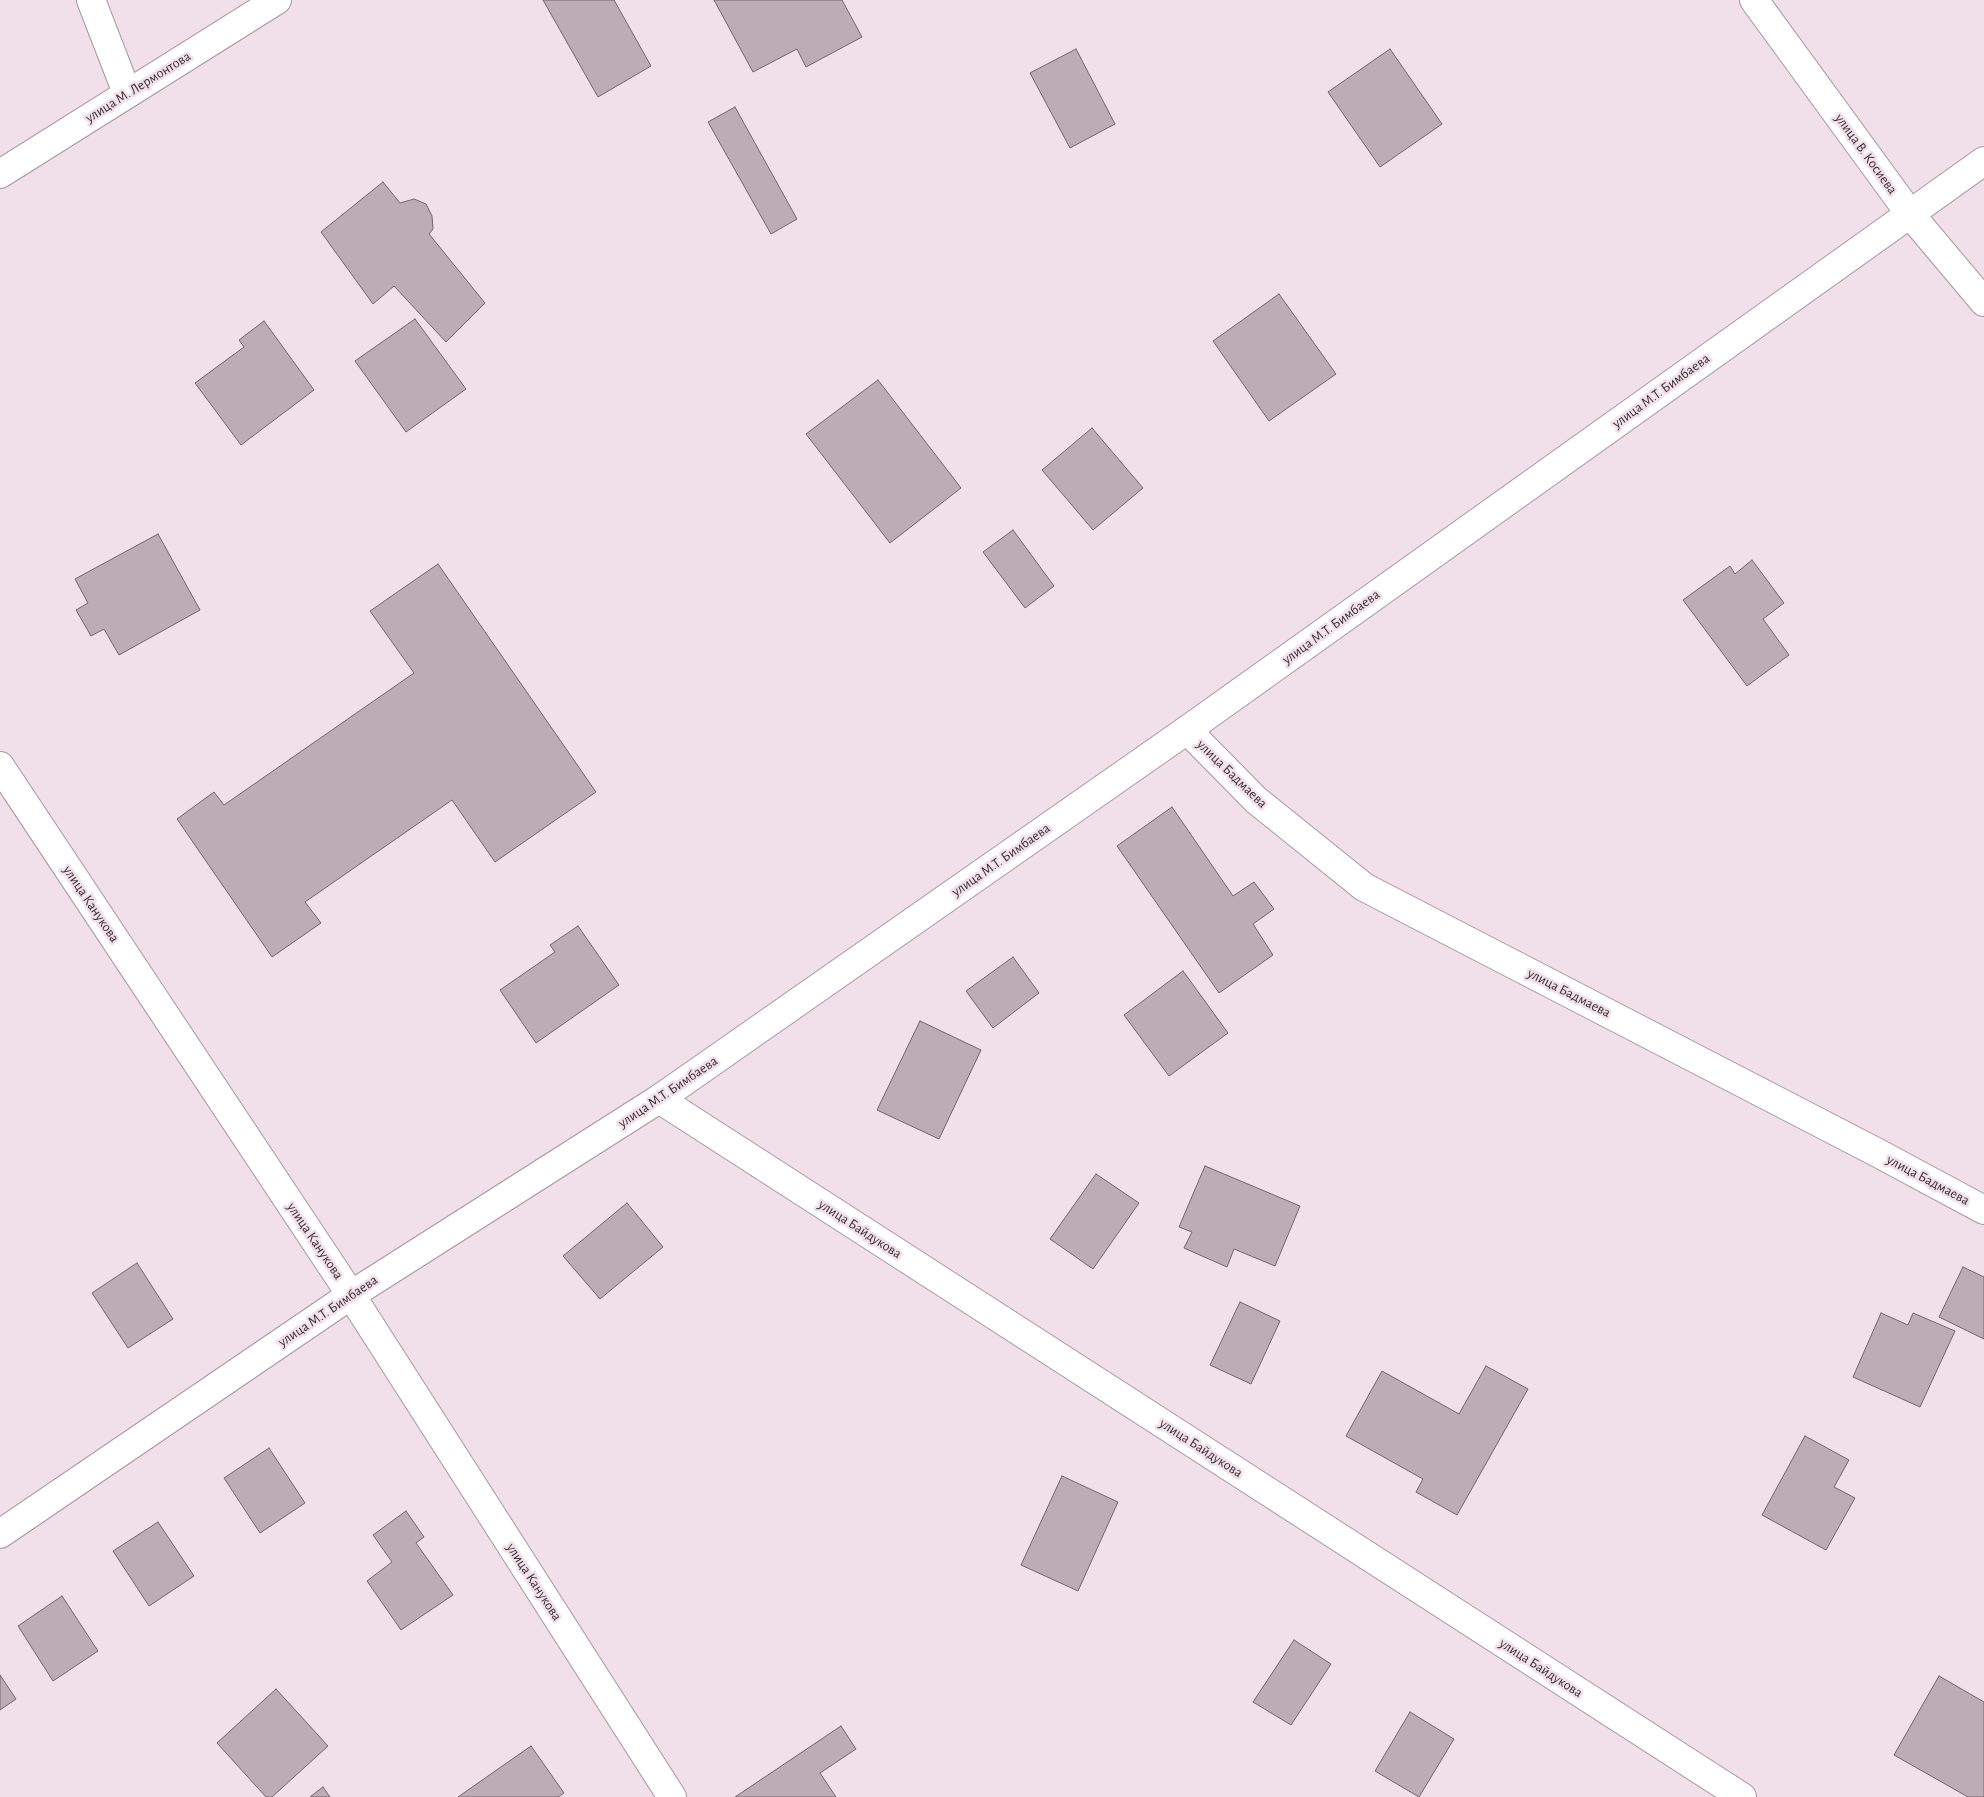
<!DOCTYPE html>
<meta charset="utf-8">
<style>
body{margin:0}
canvas{display:block;background:#f1dfe9}
</style>
<canvas width="1984" height="1797"></canvas>
<script>
const ctx = document.querySelector('canvas').getContext('2d');
ctx.lineJoin = 'round';
function paint(path, color) { ctx.fillStyle = color; ctx.fill(path, 'evenodd'); }
const poly = rows => new Path2D(rows.map(r => 'M' + r).join(''));
function strokePath(path, color, width, dash) { ctx.strokeStyle = color; ctx.lineWidth = width; ctx.lineCap = dash ? 'butt' : 'round'; ctx.setLineDash(dash || []); ctx.stroke(path); }
function drawText(font, color, halo, rows, align = 'center') {
  ctx.font = font + ' "Alegreya Sans",sans-serif'; ctx.lineWidth = 5; ctx.setLineDash([]); ctx.textBaseline = 'middle'; ctx.strokeStyle = halo; ctx.fillStyle = color; for (const [text, x, y, turn = 0] of rows) {
    ctx.save(); ctx.translate(x, y); ctx.rotate((+turn || 0) * Math.PI / 180); ctx.textAlign = isNaN(turn) ? turn : align; if (halo) ctx.strokeText(text, 0, 0); ctx.fillText(text, 0, 0); ctx.restore();
  }
}
const building = poly([
 [543,0,614,0,651,66,598,97,543,0],
 [714,0,842,0,862,37,806,67,797,49,753,72,714,0],
 [1076,49,1115,124,1070,148,1030,73,1076,49],
 [1390,49,1442,124,1380,167,1328,92,1390,49],
 [735,107,797,219,771,234,708,122,735,107],
 [383,182,400,203,414,199,426,204,432,216,433,229,429,234,485,303,446,342,394,286,373,304,321,232,383,182],
 [1279,294,1336,374,1269,421,1213,341,1279,294],
 [415,319,466,389,406,432,355,361,415,319],
 [264,321,314,390,241,445,195,383,244,347,239,340,264,321],
 [878,380,961,488,890,543,806,434,878,380],
 [1092,428,1143,488,1093,530,1042,470,1092,428],
 [1013,530,1054,586,1025,608,983,552,1013,530],
 [158,534,200,610,119,655,104,629,91,636,76,610,88,603,75,579,158,534],
 [1752,560,1784,603,1763,619,1789,655,1747,686,1683,600,1730,566,1735,574,1752,560],
 [438,564,596,792,495,862,452,800,305,902,321,923,272,957,177,819,214,792,224,805,414,673,370,611,438,564],
 [1172,807,1233,896,1254,882,1274,909,1253,924,1273,955,1219,993,1117,846,1172,807],
 [578,926,619,985,536,1043,500,990,555,952,550,945,578,926],
 [1013,957,1039,993,993,1028,966,991,1013,957],
 [1183,971,1228,1033,1169,1076,1124,1015,1183,971],
 [920,1021,981,1050,939,1139,877,1110,920,1021],
 [1205,1166,1300,1206,1275,1266,1234,1249,1227,1267,1184,1248,1192,1232,1179,1227,1205,1166],
 [1096,1174,1139,1203,1093,1269,1050,1239,1096,1174],
 [627,1203,663,1247,600,1299,563,1256,627,1203],
 [137,1263,173,1319,128,1348,92,1293,137,1263],
 [1963,1267,1984,1277,1984,1339,1939,1317,1963,1267],
 [1240,1302,1280,1321,1251,1384,1210,1365,1240,1302],
 [1881,1313,1908,1325,1913,1313,1955,1331,1920,1407,1853,1377,1881,1313],
 [1486,1366,1528,1389,1457,1515,1416,1492,1423,1479,1346,1436,1382,1371,1459,1414,1486,1366],
 [1805,1436,1849,1460,1834,1487,1855,1498,1826,1550,1762,1515,1805,1436],
 [269,1448,305,1503,260,1533,224,1478,269,1448],
 [1062,1476,1118,1502,1078,1591,1021,1565,1062,1476],
 [406,1511,424,1537,416,1543,453,1595,401,1630,367,1581,392,1562,373,1535,406,1511],
 [158,1522,194,1576,149,1606,113,1551,158,1522],
 [62,1596,98,1651,53,1681,18,1626,62,1596],
 [1294,1640,1331,1664,1291,1725,1253,1702,1294,1640],
 [0,1675,16,1699,0,1710,0,1675],
 [1939,1676,1984,1702,1984,1797,1968,1797,1894,1755,1939,1676],
 [276,1689,328,1746,272,1797,266,1797,217,1743,276,1689],
 [1410,1712,1454,1739,1419,1797,1375,1771,1410,1712],
 [841,1726,856,1749,820,1773,836,1797,735,1797,841,1726],
 [531,1746,564,1793,558,1797,458,1797,531,1746],
 [323,1787,330,1797,310,1797,323,1787]
]);
const street = poly([
 [91,0,127,93],
 [1754,0,1910,214,1984,302],
 [1187,730,1256,800,1364,887,1876,1152,1984,1210],
 [659,1099,1742,1797]
]);
const secondary = poly([
 [0,174,277,0],
 [0,766,351,1295,672,1797],
 [0,1534,351,1295,659,1099,1187,730,1984,161]
]);
const streetNames = [
 ["улица М. Лермонтова",138,87,-32],
 ["улица В. Косиева",1866,154,54],
 ["улица М.Т. Бимбаева",1661,391,-36],
 ["улица М.Т. Бимбаева",1331,627,-36],
 ["улица Бадмаева",1232,774,44],
 ["улица М.Т. Бимбаева",1001,860,-35],
 ["улица Канукова",91,904,56],
 ["улица Бадмаева",1569,993,27],
 ["улица М.Т. Бимбаева",668,1092,-34],
 ["улица Бадмаева",1928,1180,28],
 ["улица Байдукова",860,1229,33],
 ["улица Канукова",315,1241,56],
 ["улица М.Т. Бимбаева",328,1311,-34],
 ["улица Байдукова",1201,1448,33],
 ["улица Канукова",534,1582,57],
 ["улица Байдукова",1541,1668,33]
];
paint(building, '#bdacb6');
strokePath(building, '#74646d', 1);
strokePath(street, '#a796a0', 30);
strokePath(secondary, '#a796a0', 30);
strokePath(street, '#fff', 28);
strokePath(secondary, '#fff', 28);
drawText('14px', '#332c30', '#f1dfe9', streetNames);
</script>
